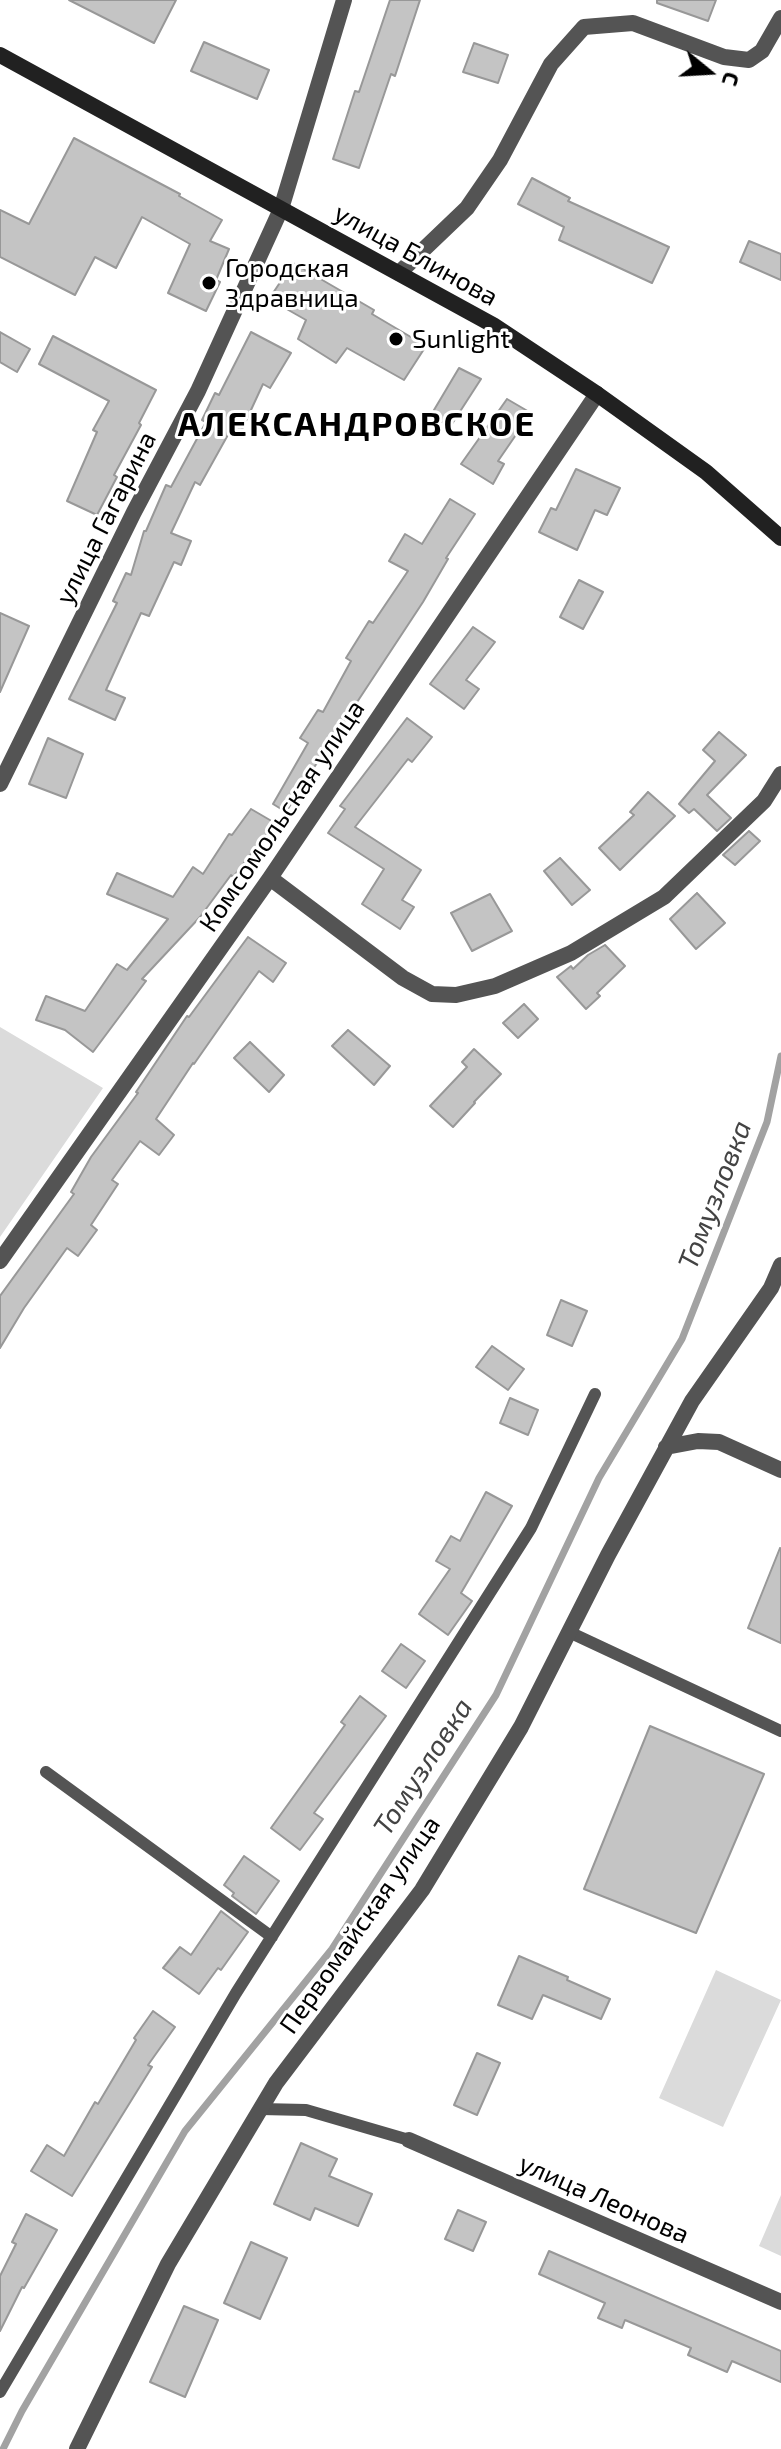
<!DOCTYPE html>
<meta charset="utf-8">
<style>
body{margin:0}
#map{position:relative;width:781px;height:2449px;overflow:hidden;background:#fff;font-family:"Exo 2",sans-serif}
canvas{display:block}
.north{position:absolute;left:669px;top:32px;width:80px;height:80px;-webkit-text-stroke:6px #fff;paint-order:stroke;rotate:108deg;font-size:22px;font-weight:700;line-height:32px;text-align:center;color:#000}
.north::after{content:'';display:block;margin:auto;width:28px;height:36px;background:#000;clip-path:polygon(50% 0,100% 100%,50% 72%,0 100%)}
</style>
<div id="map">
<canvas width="781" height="2449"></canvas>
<div class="north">С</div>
</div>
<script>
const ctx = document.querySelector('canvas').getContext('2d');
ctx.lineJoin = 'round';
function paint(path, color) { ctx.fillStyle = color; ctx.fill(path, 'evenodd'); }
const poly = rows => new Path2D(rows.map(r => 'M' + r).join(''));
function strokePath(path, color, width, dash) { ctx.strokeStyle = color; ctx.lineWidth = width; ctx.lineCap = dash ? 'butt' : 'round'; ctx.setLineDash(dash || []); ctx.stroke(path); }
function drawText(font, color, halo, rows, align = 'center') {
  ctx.font = font + ' "Exo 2",sans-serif'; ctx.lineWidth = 6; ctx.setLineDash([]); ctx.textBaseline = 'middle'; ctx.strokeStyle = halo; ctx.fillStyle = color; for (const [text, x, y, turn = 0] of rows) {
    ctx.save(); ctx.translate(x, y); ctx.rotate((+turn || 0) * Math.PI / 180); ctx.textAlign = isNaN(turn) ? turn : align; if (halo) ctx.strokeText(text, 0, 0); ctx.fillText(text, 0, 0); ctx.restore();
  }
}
const green = poly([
 [0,1027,103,1088,0,1237],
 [716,1970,781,2000,723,2127,659,2098],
 [781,2195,781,2256,759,2246]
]);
const stream = poly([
 [3,2449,22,2411,185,2131,332,1949,496,1695,599,1478,682,1339,767,1122,781,1056]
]);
const building = poly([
 [69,0,176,0,154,43,69,0],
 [390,0,420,0,395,76,391,74,359,168,333,159,355,91,359,92,390,0],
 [657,0,716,0,708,21,657,3,657,0],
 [204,42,269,70,257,99,191,71,204,42],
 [474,43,508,55,498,83,463,72,474,43],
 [74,138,180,194,179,196,222,220,210,241,229,249,216,280,220,282,206,311,168,293,190,244,142,217,116,268,95,257,75,295,0,257,0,210,29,224,74,138],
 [532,178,570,198,568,201,669,247,652,283,559,240,564,227,518,204,532,178],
 [749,241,781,254,781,280,740,262,749,241],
 [293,263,374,310,372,314,426,346,404,380,347,348,336,363,298,339,306,320,269,299,293,263],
 [0,332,30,349,17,372,0,362,0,332],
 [251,332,291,353,270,388,263,384,238,438,229,433,200,485,195,482,171,533,191,541,181,565,174,562,149,616,141,613,106,690,125,698,115,720,69,699,117,603,113,601,126,573,131,575,144,531,146,531,166,485,171,487,206,422,202,420,215,393,219,395,251,332],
 [53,336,156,390,139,423,141,425,114,475,117,477,97,515,67,501,97,432,93,430,109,401,39,364,53,336],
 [459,368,481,379,450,427,431,415,459,368],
 [507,399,531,413,498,461,504,464,493,484,461,464,507,399],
 [576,469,620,488,607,515,595,510,577,550,539,532,551,508,556,510,576,469],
 [450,499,475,514,446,558,448,559,423,602,313,769,317,772,303,794,299,791,286,812,273,804,308,743,300,738,318,710,323,712,351,661,346,658,369,621,373,623,408,571,389,561,405,534,422,544,450,499],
 [579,580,603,592,583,629,560,617,579,580],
 [0,613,29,626,0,692,0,613],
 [473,627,495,642,466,680,479,689,464,709,430,684,473,627],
 [407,718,432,737,412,762,408,759,355,827,421,870,402,900,414,907,400,929,362,904,384,869,328,833,345,809,340,806,407,718],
 [719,732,746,755,707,795,731,818,717,831,694,809,689,813,679,804,715,761,703,750,719,732],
 [48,738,83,754,66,798,29,784,48,738],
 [648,792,675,816,620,870,599,848,634,815,630,812,648,792],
 [251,809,275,823,233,877,231,875,200,917,142,979,146,981,93,1052,65,1030,36,1020,46,996,85,1011,117,964,127,970,168,919,107,894,117,873,173,897,193,867,203,874,229,834,232,835,251,809],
 [749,831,760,841,735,865,723,855,749,831],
 [560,858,590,890,572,905,544,871,560,858],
 [697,893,725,923,696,949,670,919,697,893],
 [490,894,512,931,472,951,451,913,490,894],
 [248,937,286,963,273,982,259,971,194,1064,193,1063,156,1119,174,1135,159,1155,140,1141,112,1180,118,1184,91,1225,97,1230,78,1256,67,1248,24,1308,0,1348,0,1296,74,1194,71,1192,91,1157,138,1093,136,1092,187,1016,189,1017,248,937],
 [605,945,625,966,597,993,600,996,586,1009,557,977,571,966,573,969,588,955,605,945],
 [524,1004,538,1019,518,1038,503,1023,524,1004],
 [348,1030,390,1066,374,1085,332,1046,348,1030],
 [250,1042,284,1075,269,1092,234,1058,250,1042],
 [474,1049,501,1074,474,1102,475,1103,453,1127,430,1106,467,1067,462,1062,474,1049],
 [561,1300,587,1311,572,1346,547,1335,561,1300],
 [492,1346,524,1369,508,1390,476,1367,492,1346],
 [510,1398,538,1410,528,1435,500,1423,510,1398],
 [486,1492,512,1506,461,1593,472,1601,448,1635,419,1614,450,1569,436,1561,451,1536,460,1541,486,1492],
 [780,1548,781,1549,781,1643,748,1628,780,1548],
 [401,1644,425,1661,406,1688,382,1671,401,1644],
 [360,1696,386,1716,314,1813,323,1819,300,1850,271,1828,345,1725,341,1722,360,1696],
 [650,1726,764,1774,696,1933,584,1889,650,1726],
 [244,1856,279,1881,256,1914,232,1896,234,1893,224,1885,244,1856],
 [221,1911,248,1932,221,1970,218,1968,199,1994,163,1968,180,1947,191,1955,221,1911],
 [519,1956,568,1977,567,1980,610,1999,601,2019,543,1995,532,2019,498,2005,519,1956],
 [153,2011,175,2027,148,2065,152,2067,72,2196,31,2171,47,2145,64,2156,95,2102,98,2104,136,2040,134,2038,153,2011],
 [477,2053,500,2063,477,2115,454,2105,477,2053],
 [301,2143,337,2159,329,2176,372,2194,358,2226,315,2208,310,2220,274,2204,301,2143],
 [458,2210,486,2222,473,2251,445,2239,458,2210],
 [26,2214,57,2230,24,2288,22,2287,0,2331,0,2276,16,2244,12,2242,26,2214],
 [251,2242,287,2258,260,2319,224,2303,251,2242],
 [549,2251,781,2351,781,2382,732,2361,727,2372,688,2355,691,2348,625,2320,622,2328,598,2318,605,2303,539,2274,549,2251],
 [184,2306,218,2320,185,2397,150,2382,184,2306]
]);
const service = poly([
 [569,1632,781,1731],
 [46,1772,272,1937],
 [261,2109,306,2110,409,2140],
 [0,2392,236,1993,531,1528,595,1394]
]);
const minor = poly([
 [399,273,467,208,500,160,551,64,584,27,633,23,724,57,749,60,762,51,781,18],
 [0,784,134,512,198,391,281,209,344,0],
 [270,878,403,978,432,994,456,995,495,986,571,953,664,897,764,801,781,774],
 [0,1261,270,878,597,394],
 [666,1447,698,1441,719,1442,781,1470],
 [409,2140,781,2302],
 [77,2449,168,2264,276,2083,422,1890,521,1727,608,1555,692,1401,771,1288,781,1265]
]);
const secondary = poly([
 [0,55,493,325,597,394,706,472,781,538]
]);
const markers = [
 [209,283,8,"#000"],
 [396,339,8,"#000"]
];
const streetNames = [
 ["улица Блинова",416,255,29],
 ["улица Гагарина",106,518,-63],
 ["Комсомольская улица",282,816,-56],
 ["Первомайская улица",360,1925,-55],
 ["улица Леонова",604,2199,24]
];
const poiNames = [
 ["Городская",225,268],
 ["Здравница",225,298],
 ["Sunlight",412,339]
];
const waterNames = [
 ["Томузловка",715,1195,-69],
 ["Томузловка",423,1767,-57]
];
const districtNames = [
 ["АЛЕКСАНДРОВСКОЕ",357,425]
];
paint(green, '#dbdbdb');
strokePath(stream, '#a2a2a2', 7);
paint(building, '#c4c4c4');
strokePath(building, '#989898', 2);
strokePath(service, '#545454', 12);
strokePath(minor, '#545454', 16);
strokePath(secondary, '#212121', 16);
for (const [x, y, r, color] of markers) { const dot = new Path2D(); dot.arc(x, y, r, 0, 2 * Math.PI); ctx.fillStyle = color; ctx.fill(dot); strokePath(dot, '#fff', 3); }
drawText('26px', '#000', '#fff', streetNames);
drawText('26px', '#000', '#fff', poiNames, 'left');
drawText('italic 28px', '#434343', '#fff', waterNames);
ctx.letterSpacing = '2px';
drawText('bold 34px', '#000', '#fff', districtNames);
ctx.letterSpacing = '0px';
</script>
